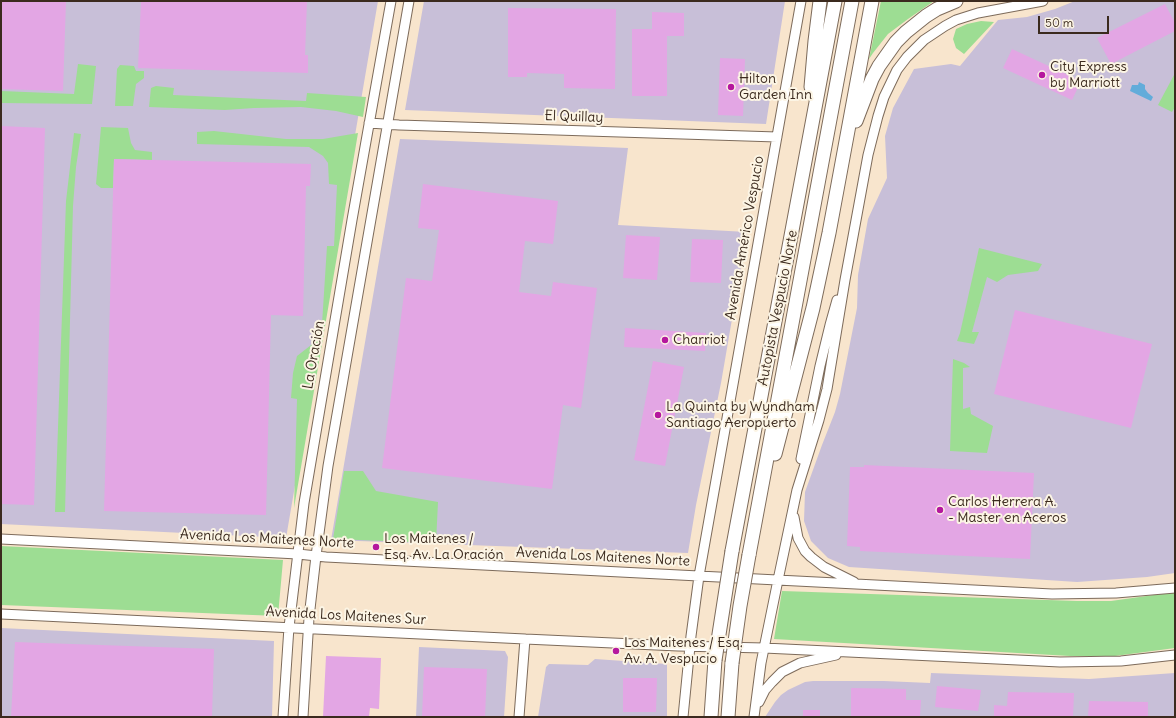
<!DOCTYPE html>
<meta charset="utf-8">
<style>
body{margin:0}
#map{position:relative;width:1176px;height:718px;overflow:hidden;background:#f8e5cd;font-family:Delius,sans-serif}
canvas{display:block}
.frame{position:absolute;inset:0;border:2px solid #3b2a1e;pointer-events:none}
.scale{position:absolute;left:1038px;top:16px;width:71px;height:18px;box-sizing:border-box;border:2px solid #3b2a1e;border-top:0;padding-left:5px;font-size:12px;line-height:14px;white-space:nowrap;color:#3b2a1e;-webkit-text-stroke:3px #fcf5e5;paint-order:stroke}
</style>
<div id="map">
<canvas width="1176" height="718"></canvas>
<div class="frame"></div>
<div class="scale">50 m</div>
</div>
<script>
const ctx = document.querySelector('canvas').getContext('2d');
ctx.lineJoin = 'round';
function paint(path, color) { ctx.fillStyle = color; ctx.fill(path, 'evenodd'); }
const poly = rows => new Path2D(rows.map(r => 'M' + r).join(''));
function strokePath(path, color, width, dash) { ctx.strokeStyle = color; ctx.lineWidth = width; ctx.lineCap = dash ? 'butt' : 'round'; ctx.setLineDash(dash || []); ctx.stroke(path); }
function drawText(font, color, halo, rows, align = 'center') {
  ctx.font = font + ' Delius,sans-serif'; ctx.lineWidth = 4; ctx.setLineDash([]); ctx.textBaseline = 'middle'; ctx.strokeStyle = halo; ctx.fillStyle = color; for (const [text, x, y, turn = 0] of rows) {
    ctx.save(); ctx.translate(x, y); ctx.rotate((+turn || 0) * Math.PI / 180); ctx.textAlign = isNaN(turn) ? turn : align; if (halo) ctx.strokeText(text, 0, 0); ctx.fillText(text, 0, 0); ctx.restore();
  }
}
const industrial = poly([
 [1,1,378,1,286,538,1,524],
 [424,1,785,1,766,124,405,110],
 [1075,1,1175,1,1175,573,1147,577,1077,582,849,567,828,558,811,541,804,521,805,492,822,445,835,412,840,394,857,308,858,275,868,219,887,178,885,136,893,108,914,69,951,64,960,66,998,20,1027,17,1055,9],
 [400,139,628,148,618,225,747,232,721,383,696,505,688,553,331,540],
 [1,628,274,641,272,717,1,717],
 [419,647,505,651,508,657,504,717,416,717],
 [595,659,667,664,667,717,538,717,546,667,549,664,588,665],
 [931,673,1089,679,1175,673,1175,717,765,717,775,702,781,695,788,690,805,682,813,681,884,681,930,683]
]);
const green = poly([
 [881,1,934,1,908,19,888,34,873,53,869,59],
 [981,21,994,22,964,54,956,48,953,39,956,29,967,24],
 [78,64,96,66,92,104,1,103,1,91,74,94],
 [120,65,134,66,136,71,144,71,144,78,136,84,133,106,115,106,117,69],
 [1174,75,1175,76,1175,107,1172,112,1158,105],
 [156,86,174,88,173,95,306,101,307,93,366,97,363,117,336,111,301,107,254,108,225,110,149,107,151,88],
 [101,127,128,128,131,143,135,150,152,152,152,160,114,159,113,188,101,188,96,184],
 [214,131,286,139,323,139,358,133,294,508,297,399,291,398,293,373,297,356,315,342,322,324,327,246,334,246,337,185,329,184,328,163,323,156,309,147,197,144,197,132],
 [74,133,81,134,76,167,73,206,65,512,55,512,66,201],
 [979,248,1042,264,1038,271,1008,275,997,282,987,277,972,332,979,332,974,344,957,341,960,333],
 [953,359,964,363,970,367,963,368,963,409,970,407,971,414,993,426,987,453,950,451],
 [344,471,363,471,376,491,438,502,436,543,333,539],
 [1,546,283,560,278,616,1,605],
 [782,591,1077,601,1111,601,1175,592,1175,648,1115,656,1070,656,774,639]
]);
const water = poly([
 [1139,82,1145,85,1145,89,1148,93,1153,97,1151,101,1130,91,1132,85,1138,85]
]);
const building = poly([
 [1,1,66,1,63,91,1,89],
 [141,1,307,1,305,55,308,55,308,73,138,68],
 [1165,4,1175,23,1175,31,1111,64,1097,38],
 [508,8,616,9,615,89,564,88,564,74,527,73,527,77,508,77],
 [652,12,684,13,684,36,667,36,667,96,632,96,632,29,652,29],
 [1012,49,1081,81,1072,100,1003,68],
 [720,58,745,59,743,116,718,115],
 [1,126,45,128,34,505,1,504],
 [114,159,311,164,310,186,306,186,303,316,271,315,266,515,104,511],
 [423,184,558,201,553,244,525,241,519,292,551,296,553,282,597,288,581,408,563,405,552,489,382,468,406,278,432,281,439,230,418,228],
 [626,235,660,237,657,280,623,278],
 [692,239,723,240,721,283,690,282],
 [1015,310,1152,344,1131,428,994,394],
 [625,328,706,333,705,351,624,347],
 [653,361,684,367,665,466,634,460],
 [864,465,1034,473,1030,559,860,551,860,547,847,546,850,467,864,467],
 [15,642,214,649,212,717,11,717],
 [326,656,381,658,379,709,370,708,369,717,323,717],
 [424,667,487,669,485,717,422,717],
 [623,678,657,678,656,712,623,712],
 [937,686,981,690,978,711,935,707],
 [851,688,906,689,906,700,921,700,920,717,851,717],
 [1008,692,1074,693,1073,717,994,717,994,705,1007,706],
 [1089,701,1148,702,1148,717,1088,717],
 [803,710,820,710,820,717,803,717]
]);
const minor = poly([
 [369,123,399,125,777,137],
 [801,459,820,366,830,325,837,300],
 [794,517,798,538,805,551,811,557,824,567,854,582],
 [1,539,298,554,326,557,1052,594,1116,593,1175,588],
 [1,614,525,639,678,646,764,648,1060,662,1121,661,1175,655],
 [759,702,765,690,772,682,782,672,800,663,836,655],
 [283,717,289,627,304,503,352,220,391,1],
 [303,717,309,618,316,556,328,466,409,1],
 [519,717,525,639],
 [683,717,691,636,699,576,801,1],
 [754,717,761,663,778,580,797,490,819,420,827,389,845,280,868,155,878,116,884,97,897,70,907,57,924,40,945,26,956,20,978,13,1043,1]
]);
const highway = poly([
 [811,87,815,41,820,1],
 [856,121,872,79,879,66,896,42,906,32,926,16,937,9,956,1],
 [775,454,813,308,829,233,872,1],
 [732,551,835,1],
 [749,555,852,1],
 [711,717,715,660],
 [728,717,732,663]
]);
const highwayBridge = poly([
 [715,660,732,551],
 [732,663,740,606,749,555]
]);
const markers = [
 [1042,75,4,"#b5179e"],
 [731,87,4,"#b5179e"],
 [665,340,4,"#b5179e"],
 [658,415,4,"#b5179e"],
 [940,510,4,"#b5179e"],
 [376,547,4,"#b5179e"],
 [616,651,4,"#b5179e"]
];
const poiNames = [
 ["City Express",1050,67],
 ["by Marriott",1050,83],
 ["Hilton",739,79],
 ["Garden Inn",739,95],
 ["Charriot",673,340],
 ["La Quinta by Wyndham",666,407],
 ["Santiago Aeropuerto",666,423],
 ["Carlos Herrera A.",948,502],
 ["- Master en Aceros",948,518],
 ["Los Maitenes /",384,539],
 ["Esq. Av. La Oración",384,555],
 ["Los Maitenes / Esq.",624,643],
 ["Av. A. Vespucio",624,659]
];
const streetNames = [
 ["El Quillay",574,117,2],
 ["Avenida Américo Vespucio",745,238,-80],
 ["Autopista Vespucio Norte",778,308,-79],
 ["La Oración",314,355,-80],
 ["Avenida Los Maitenes Norte",267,539,3],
 ["Avenida Los Maitenes Norte",603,557,3],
 ["Avenida Los Maitenes Sur",346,616,3]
];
paint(industrial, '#c8bfd8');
paint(green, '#9ddd93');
paint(water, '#62acda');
paint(building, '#e3a6e4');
strokePath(minor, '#7d6b5b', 11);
strokePath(highway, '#7d6b5b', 15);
strokePath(minor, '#fff', 9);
strokePath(highway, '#fff', 13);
strokePath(highwayBridge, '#7d6b5b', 15, []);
strokePath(highwayBridge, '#fff', 13);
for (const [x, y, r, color] of markers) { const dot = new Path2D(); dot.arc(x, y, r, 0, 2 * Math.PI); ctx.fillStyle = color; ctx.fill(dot); strokePath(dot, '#fcf5e5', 1.5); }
drawText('14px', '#3b2a1e', '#fcf5e5', poiNames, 'left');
drawText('14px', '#3b2a1e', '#fcf5e5', streetNames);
</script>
